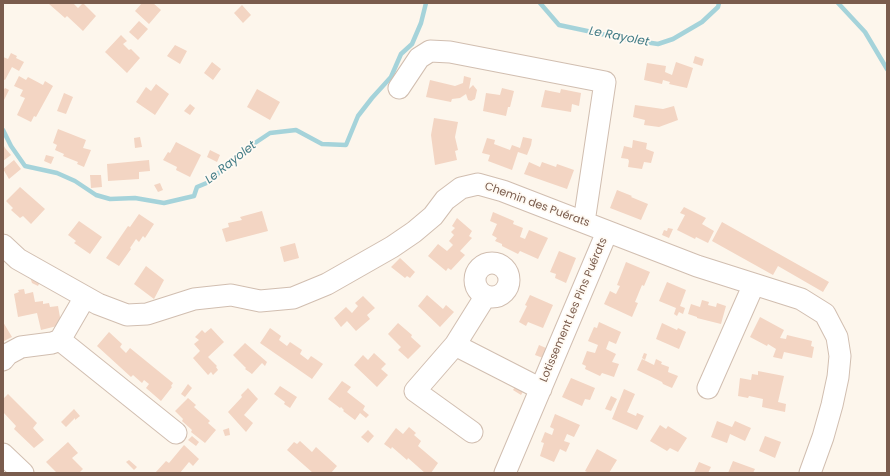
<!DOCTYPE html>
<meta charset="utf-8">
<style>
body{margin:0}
#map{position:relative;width:890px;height:476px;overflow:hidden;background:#fdf6ec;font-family:Poppins,sans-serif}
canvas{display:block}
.frame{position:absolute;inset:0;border:4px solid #7a5c4d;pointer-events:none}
</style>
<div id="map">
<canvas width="890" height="476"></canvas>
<div class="frame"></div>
</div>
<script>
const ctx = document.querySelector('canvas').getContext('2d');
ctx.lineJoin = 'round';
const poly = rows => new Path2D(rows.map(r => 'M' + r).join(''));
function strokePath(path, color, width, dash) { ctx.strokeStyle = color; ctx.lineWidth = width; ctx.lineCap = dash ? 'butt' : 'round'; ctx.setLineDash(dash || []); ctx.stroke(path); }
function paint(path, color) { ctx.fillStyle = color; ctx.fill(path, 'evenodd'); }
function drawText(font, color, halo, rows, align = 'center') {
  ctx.font = font + ' Poppins,sans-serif'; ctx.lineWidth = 3.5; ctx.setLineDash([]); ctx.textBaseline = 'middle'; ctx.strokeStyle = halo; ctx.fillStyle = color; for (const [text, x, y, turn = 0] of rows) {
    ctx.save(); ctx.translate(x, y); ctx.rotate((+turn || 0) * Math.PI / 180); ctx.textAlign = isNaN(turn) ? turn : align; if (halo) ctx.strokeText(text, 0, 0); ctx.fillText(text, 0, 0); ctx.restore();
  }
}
const stream = poly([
 [540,3,559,25,625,39,658,44,673,39,702,22,718,7,719,3],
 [838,3,865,32,887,69],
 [3,130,11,146,25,166,57,173,75,181,96,195,110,199,135,198,164,203,194,196,197,187,209,182,240,153,270,133,296,130,322,144,346,145,358,116,372,98,391,77,401,54,412,44,421,23,426,3]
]);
const building = poly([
 [50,3,73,3,78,8,83,3,96,16,83,31,67,16,65,18,49,4],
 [142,3,153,3,161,10,149,24,135,11],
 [242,5,251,15,243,23,234,13],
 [139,21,148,29,138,40,129,32],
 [121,35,127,41,123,44,129,50,131,49,140,58,127,73,105,52],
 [175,45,187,51,180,64,167,56],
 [11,53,17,56,16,58,24,62,19,71,12,67,5,80,3,79,3,57,8,59],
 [695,56,704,59,702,66,693,63],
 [212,62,221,69,213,80,204,73],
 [676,62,693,68,687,88,669,84,670,82,663,80,662,84,644,80,647,63,666,66,665,72,672,75],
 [19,76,26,80,28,77,43,85,45,81,53,86,36,117,34,116,31,122,17,115,25,98,20,96,23,90,14,86],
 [464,76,471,78,469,89,473,85,477,90,475,99,471,101,468,100,466,94,460,98,452,99,451,102,426,97,430,80,455,86,463,83],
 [156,84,169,94,155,115,136,102,146,87,151,91],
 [5,88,9,90,3,102,3,91],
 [502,88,514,91,510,107,508,107,506,116,483,111,486,93,500,95],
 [257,89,280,102,270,120,247,107],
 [561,89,581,93,579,106,572,104,571,112,541,107,545,90,560,93],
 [64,93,73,97,66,114,57,111],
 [190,104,195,108,190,115,184,111],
 [635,105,663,109,674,106,678,120,659,127,644,125,645,120,633,117],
 [434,118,458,122,455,137,458,150,455,151,457,160,435,165,431,135],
 [58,129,86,140,83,148,91,150,84,167,77,164,78,162,63,156,64,154,55,150,57,145,53,143],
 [140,137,142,147,135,148,134,138],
 [523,137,532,139,531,145,527,155,518,152,512,170,488,161,490,155,482,153,487,138,495,140,494,144,510,150,512,145,520,148],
 [633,140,647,143,646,149,654,152,651,163,644,162,642,169,628,167,629,161,628,159,621,158,624,146,632,148],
 [176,142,201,155,190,177,176,170,177,167,163,160,168,152,170,153],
 [3,144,5,148,11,155,3,161],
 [210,150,220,155,217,162,207,157],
 [46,155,54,157,51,164,44,161],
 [14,160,21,169,9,179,3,169],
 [149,160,150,171,139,172,139,179,108,181,107,164],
 [529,162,540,167,542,162,556,167,557,164,574,170,567,189,524,174],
 [90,175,101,175,102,187,91,188],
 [160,183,163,190,158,192,154,185],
 [20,187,45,209,31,224,23,216,20,218,11,210,13,208,6,201],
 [617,190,632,196,631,197,648,204,641,220,610,208],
 [684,207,706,218,702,224,714,231,708,243,696,237,695,239,677,230,685,215,680,213],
 [262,211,268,231,226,242,222,229,229,227,228,223,242,220,240,217],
 [493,212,514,221,513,224,523,228,520,237,525,239,529,230,548,238,538,259,520,251,518,254,502,246,502,244,495,241,497,238,492,235,497,224,490,221],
 [139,214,154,224,145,238,143,236,139,242,136,239,130,248,131,249,119,266,106,258,128,226,130,227],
 [457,218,472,231,469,236,472,238,460,251,465,255,451,270,448,268,446,271,428,256,438,244,447,251,453,245,449,241,454,235,451,232,455,228,452,226],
 [79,221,102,237,90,254,74,243,76,241,68,235],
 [722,222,829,282,823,292,778,266,773,275,712,241],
 [668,228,673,229,669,238,662,235,664,230,667,231],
 [295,243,299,258,284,262,280,247],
 [559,251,576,258,566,283,555,278,556,274,550,272],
 [400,258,415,272,410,278,407,276,405,278,391,267],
 [626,262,650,272,644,286,642,285,635,302,638,303,632,317,604,304,610,291,616,294,620,286,617,285],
 [146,266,164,280,154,299,134,284],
 [30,277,40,282,38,286,32,283],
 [667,282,686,290,680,306,685,308,683,314,679,312,677,316,674,314,676,308,659,301],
 [24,289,25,294,33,292,35,302,43,301,43,304,49,303,50,307,58,306,61,323,57,323,57,326,41,330,37,313,18,317,14,294,19,292,18,290],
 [427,295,443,309,446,305,454,312,440,327,418,306],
 [530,295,553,305,543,328,528,322,526,326,519,322,527,306,525,305],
 [363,296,375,308,367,315,370,319,356,331,347,321,341,327,334,318,346,307,352,313,358,306,355,303],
 [702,300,709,302,708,305,716,307,717,303,726,306,721,324,697,318,697,317,688,314,691,304,700,307],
 [760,317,784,330,780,338,786,339,787,335,812,341,811,346,814,347,812,358,784,352,782,359,773,357,776,349,768,344,767,346,750,337],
 [3,322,12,337,4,341,3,340],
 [599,322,621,332,616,344,609,341,606,349,616,354,612,362,619,364,614,377,602,373,600,376,585,369,586,366,582,364,587,351,595,353,598,345,588,341,594,327,597,328],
 [398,323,412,335,411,337,421,346,408,359,398,350,401,347,388,334],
 [662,323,677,330,678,328,686,332,679,349,656,339],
 [211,328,224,342,208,357,217,366,216,367,218,370,213,375,211,372,208,375,193,358,200,351,194,344,199,340,195,337,202,330,205,333],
 [270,328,281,336,279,340,287,346,290,342,302,350,300,354,308,360,311,356,323,364,312,379,260,343],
 [109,332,122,344,120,347,126,353,130,348,173,383,171,386,172,387,161,401,146,388,149,384,144,380,142,383,133,375,131,377,97,346],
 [245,343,267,362,265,366,262,363,252,374,245,369,246,368,233,355],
 [539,345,546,348,543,358,535,355],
 [374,353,386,364,381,369,388,375,377,387,354,365,363,355,368,360],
 [644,353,647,354,645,360,642,358],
 [642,359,654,365,656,359,662,362,661,364,669,367,668,372,678,376,672,388,663,384,662,382,637,370],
 [758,371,784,376,778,402,786,404,785,412,762,407,763,399,749,396,748,398,738,396,740,378,751,380,752,374,758,375],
 [571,378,595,388,590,400,585,399,582,406,562,397],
 [342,381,351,387,347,392,365,406,363,410,369,415,366,418,360,413,355,420,343,411,344,410,341,407,340,408,328,399],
 [188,384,192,388,185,397,181,394],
 [516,385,524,390,521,395,513,390],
 [280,386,297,397,290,408,284,404,285,402,274,394],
 [248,388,258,399,244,415,253,423,246,432,228,412,242,397,241,395],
 [624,389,635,394,627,412,636,416,637,413,644,416,637,430,612,419],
 [8,394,37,423,33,428,44,440,34,448,14,429,16,426,3,412,3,399],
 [611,396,617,399,611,411,605,409],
 [188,398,196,405,194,407,210,421,208,423,216,430,205,443,191,432,192,430,182,421,183,419,175,411],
 [74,409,80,416,75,420,75,418,66,427,61,422],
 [555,414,580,425,574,437,567,434,564,441,570,443,566,452,560,449,554,462,540,456,544,443,541,442,545,432,552,435,554,429,550,427],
 [717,421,732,427,735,421,751,428,745,441,730,434,727,443,711,437],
 [660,425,666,429,668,426,687,438,678,452,670,448,667,451,650,441],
 [409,427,416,433,414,435,421,441,418,446,438,463,431,473,425,473,408,458,407,460,392,447,391,449,384,444,396,428,403,434],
 [229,428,230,435,225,436,223,430],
 [368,430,374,436,368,443,361,437],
 [192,436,199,442,196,446,188,440],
 [765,436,781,442,775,458,759,451],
 [300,441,312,452,316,447,337,466,331,473,313,473,287,450,294,442,297,444],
 [68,442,78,453,72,458,83,469,79,473,57,473,46,462],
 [184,445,199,459,193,466,189,462,180,473,155,473,166,461,169,463],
 [597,449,617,460,609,473,589,473,585,471],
 [129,460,137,467,134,470,126,462],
 [733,461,755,469,753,473,728,473],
 [699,462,711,467,708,473,694,473]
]);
const minor = poly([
 [399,88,419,58,430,51,450,52,605,82,584,222],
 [3,245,18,259,98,304,127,315,147,314,194,299,231,295,260,301,293,298,327,284,392,247,414,232,433,216,445,200,461,188,478,184,503,191,697,266,801,299,825,314,837,337,840,356,838,377,832,405,823,437,810,473],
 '475 280a17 17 0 1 1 34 0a17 17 0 1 1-34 0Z',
 [485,297,455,345,541,389],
 [60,340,176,433],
 [455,345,415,391,472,432],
 [3,360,8,354,21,347,52,343,60,340,85,297],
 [708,388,754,284],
 [3,454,23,473],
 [505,473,607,232]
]);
const streetNames = [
 ["Chemin des Puérats",537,205,20],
 ["Lotissement Les Pins Puérats",574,310,-67]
];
const waterNames = [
 ["Le Rayolet",619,37,11],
 ["Le Rayolet",231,163,-38]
];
strokePath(stream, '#a5d3da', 4.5);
paint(building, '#f3d5c3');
strokePath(minor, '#d1beb0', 23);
strokePath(minor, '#fff', 21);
drawText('11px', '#7a5c4d', '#fffaf3', streetNames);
drawText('italic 12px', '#437c86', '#fffaf3', waterNames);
</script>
